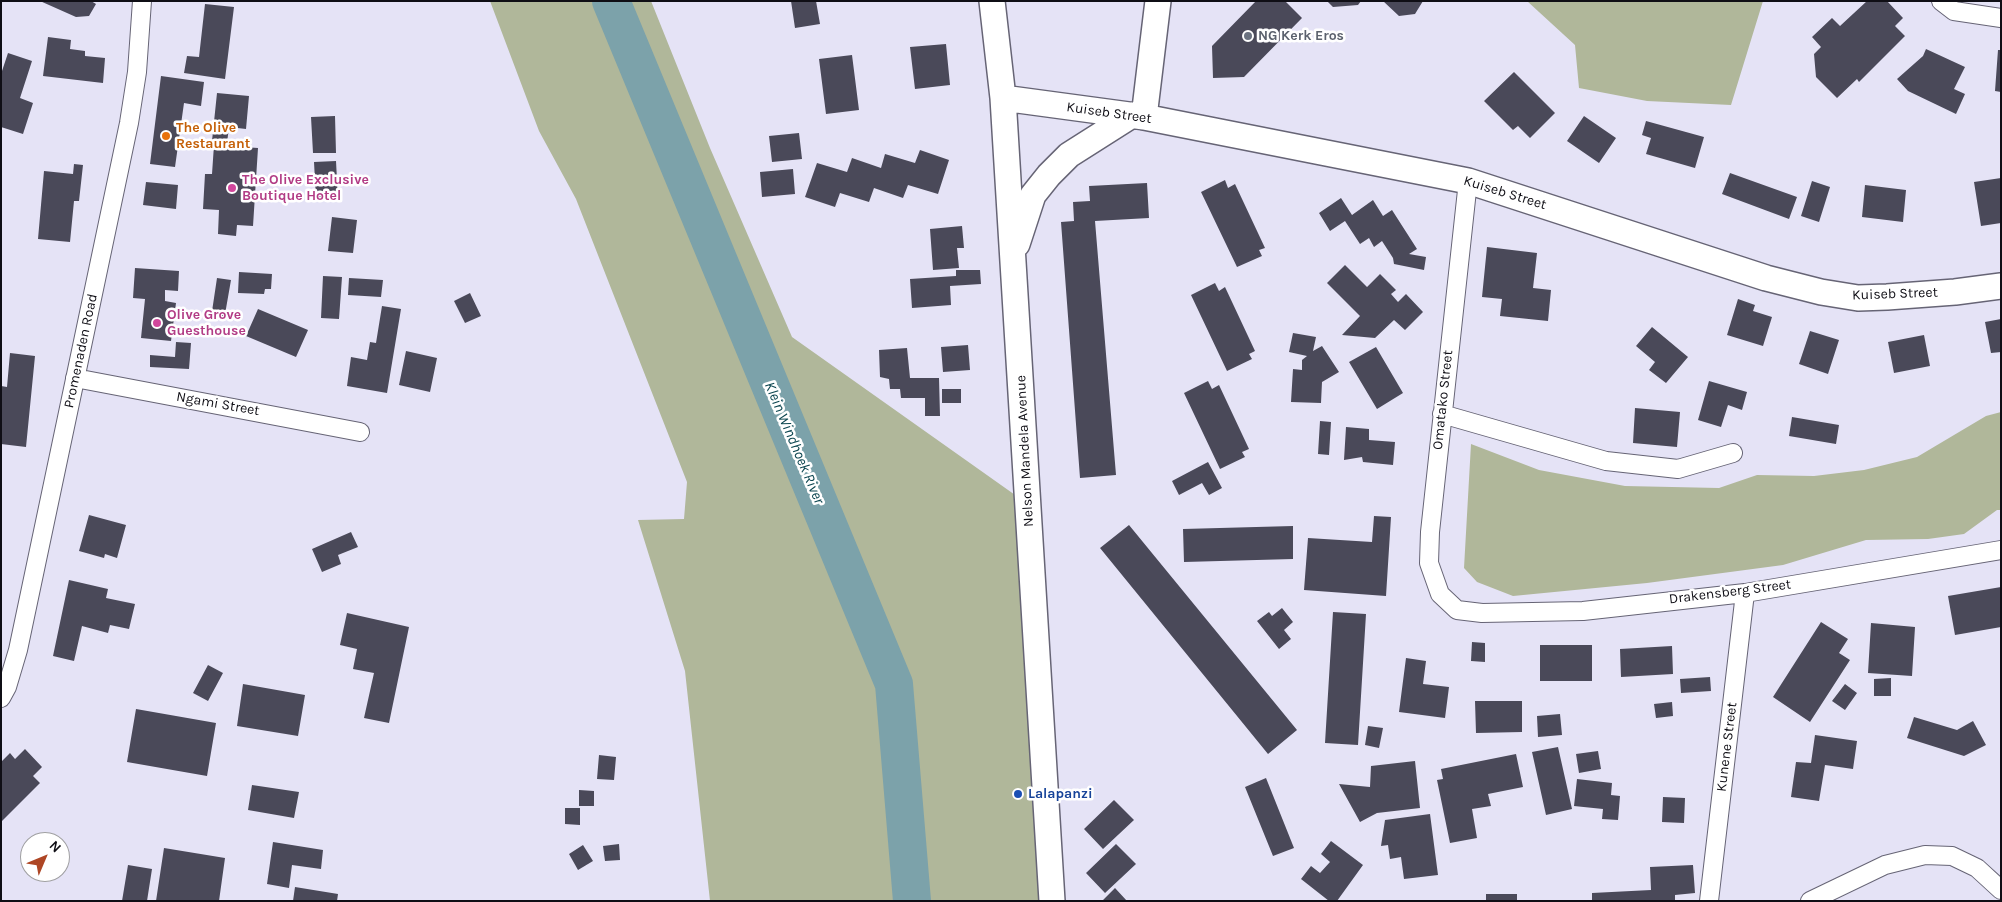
<!DOCTYPE html>
<style>
body{margin:0}
#map{position:relative;width:2002px;height:902px;overflow:hidden;background:#e5e3f6;font-family:Karla,sans-serif}
canvas{display:block}
.frame{position:absolute;inset:0;border:2px solid #0f0e15;pointer-events:none}
.north{position:absolute;left:20px;top:832px;width:50px;height:50px;box-sizing:border-box;background:#fff;border:1px solid #9f9fa1;border-radius:50%;rotate:45deg;font-size:14px;font-weight:700;line-height:20px;text-align:center;color:#0f0e15}
.north::after{content:'';display:block;margin:auto;width:18px;height:22px;background:#ae4625;clip-path:polygon(50% 0,100% 100%,50% 72%,0 100%)}
</style>
<div id="map">
<canvas width="2002" height="902"></canvas>
<div class="frame"></div>
<div class="north">N</div>
</div>
<script>
const ctx = document.querySelector('canvas').getContext('2d');
ctx.lineJoin = 'round';
function paint(path, color) { ctx.fillStyle = color; ctx.fill(path, 'evenodd'); }
const poly = rows => new Path2D(rows.map(r => 'M' + r).join(''));
function strokePath(path, color, width, dash) { ctx.strokeStyle = color; ctx.lineWidth = width; ctx.lineCap = dash ? 'butt' : 'round'; ctx.setLineDash(dash || []); ctx.stroke(path); }
function drawText(font, color, halo, rows, align = 'center') {
  ctx.font = font + ' Karla,sans-serif'; ctx.lineWidth = 5; ctx.setLineDash([]); ctx.textBaseline = 'middle'; ctx.strokeStyle = halo; ctx.fillStyle = color; for (const [text, x, y, turn = 0] of rows) {
    ctx.save(); ctx.translate(x, y); ctx.rotate((+turn || 0) * Math.PI / 180); ctx.textAlign = isNaN(turn) ? turn : align; if (halo) ctx.strokeText(text, 0, 0); ctx.fillText(text, 0, 0); ctx.restore();
  }
}
const green = poly([
 [490,1,651,1,710,148,792,337,1025,502,1052,901,710,901,685,671,638,520,684,519,687,482,576,199,539,131],
 [1527,1,1763,1,1731,105,1647,101,1579,88,1575,45],
 [2001,412,2001,510,1997,510,1964,534,1928,539,1866,540,1783,565,1647,583,1513,596,1477,582,1464,568,1471,444,1539,470,1625,486,1719,488,1757,475,1814,476,1864,470,1917,457,1986,416]
]);
const river = poly([
 [611,1,894,684,912,901]
]);
const building = poly([
 [40,1,91,1,96,4,89,16,76,17],
 [791,1,816,1,820,24,795,28],
 [1256,1,1285,1,1302,18,1244,77,1213,78,1212,46],
 [1327,1,1361,1,1358,5,1333,7],
 [1383,1,1423,1,1415,14,1399,16],
 [1867,1,1887,1,1903,18,1895,26,1905,36,1859,82,1857,79,1837,98,1816,77,1814,54,1821,47,1812,37,1832,18,1840,26],
 [205,4,234,7,225,79,184,73,187,56,199,57],
 [48,37,71,40,70,49,85,51,85,56,105,58,103,83,43,76],
 [946,44,950,85,915,89,910,47],
 [1926,49,1965,67,1954,89,1965,94,1956,114,1908,91,1897,79,1923,56],
 [1998,50,2001,50,2001,92,1995,91],
 [8,53,32,61,20,98,33,103,23,134,1,127,1,74],
 [852,55,859,110,826,114,819,59],
 [1514,72,1555,113,1530,138,1518,126,1513,130,1484,101],
 [161,76,204,82,201,106,184,103,175,167,150,164],
 [217,93,249,96,246,129,229,127,227,143,212,141],
 [335,116,336,153,313,153,311,117],
 [1584,116,1616,138,1599,163,1567,141],
 [1646,121,1704,137,1695,168,1646,154,1651,138,1642,135],
 [799,133,802,159,772,162,769,136],
 [214,145,258,148,253,226,237,225,236,236,218,234,219,210,203,209,205,174,212,174],
 [920,150,949,160,938,194,908,185,903,198,874,188,869,202,840,193,835,207,805,197,817,163,847,172,852,158,881,168,885,154,915,163],
 [336,161,338,199,316,199,314,162],
 [74,164,83,165,79,201,74,201,70,242,38,239,44,171,73,174],
 [793,169,795,194,762,197,760,172],
 [1730,173,1797,197,1789,219,1722,194],
 [2001,178,2001,223,1981,226,1974,182],
 [1225,180,1228,188,1235,184,1265,248,1259,250,1262,256,1237,267,1201,192],
 [1812,181,1830,187,1819,222,1801,216],
 [146,182,178,185,176,209,143,205],
 [1147,183,1149,218,1095,221,1116,475,1080,478,1061,222,1074,221,1073,202,1090,201,1089,186],
 [1865,185,1906,190,1903,222,1862,217],
 [1341,198,1352,215,1373,200,1383,216,1392,210,1417,249,1409,254,1426,257,1424,270,1394,264,1393,258,1382,241,1374,247,1369,238,1360,244,1345,221,1330,231,1319,213],
 [332,217,357,220,353,253,328,251],
 [962,226,964,248,957,248,959,268,933,270,930,229],
 [1487,247,1537,253,1533,288,1551,290,1548,321,1500,316,1502,299,1482,297],
 [1345,265,1367,287,1380,274,1396,290,1391,294,1398,302,1406,294,1423,312,1405,330,1394,320,1375,338,1342,335,1360,316,1327,283],
 [135,268,179,271,178,291,165,290,165,301,176,303,171,341,141,338,145,299,133,298],
 [956,270,980,270,981,284,950,286,951,305,912,308,910,279,956,276],
 [239,272,272,274,271,289,265,289,264,294,238,293],
 [323,276,342,277,339,319,321,318],
 [217,278,231,280,224,320,211,318],
 [349,278,383,280,381,297,348,295],
 [1215,283,1219,291,1225,287,1255,351,1249,354,1252,359,1227,371,1191,295],
 [470,293,481,316,465,323,454,301],
 [1738,299,1755,305,1753,311,1772,317,1763,346,1727,335],
 [382,306,401,309,387,393,347,386,351,357,367,360,370,342,376,343],
 [258,309,308,330,296,357,246,336],
 [2001,319,2001,352,1991,353,1985,322],
 [1652,327,1688,357,1666,383,1649,370,1655,362,1636,346],
 [1810,331,1839,340,1828,374,1799,364],
 [1293,333,1316,337,1313,351,1322,346,1339,372,1322,382,1321,403,1291,402,1293,369,1302,370,1302,360,1307,356,1289,352],
 [1924,335,1930,366,1894,373,1888,342],
 [176,342,191,343,189,369,150,367,150,355,175,357],
 [968,345,970,370,943,372,941,347],
 [1376,347,1403,393,1377,409,1349,362],
 [907,348,910,378,939,378,940,416,925,416,925,398,901,398,900,389,890,389,889,379,880,377,879,350],
 [406,351,437,358,430,392,399,385],
 [10,353,35,356,26,447,1,444,1,386,7,387],
 [1208,381,1212,389,1219,385,1249,449,1242,452,1245,457,1220,469,1184,393],
 [1709,381,1747,392,1742,410,1728,405,1721,427,1698,420],
 [942,389,961,389,961,403,942,403],
 [1635,408,1680,412,1677,447,1633,443],
 [1792,417,1839,425,1836,444,1789,436],
 [1320,421,1331,422,1329,455,1318,454],
 [1346,427,1369,429,1369,440,1395,442,1393,465,1363,462,1362,457,1344,460],
 [1208,462,1222,488,1209,495,1202,483,1179,495,1172,481],
 [89,515,126,525,117,558,105,554,104,558,79,551],
 [1374,516,1391,517,1386,596,1304,590,1308,538,1372,542],
 [1129,525,1297,730,1268,754,1100,548],
 [1293,526,1293,559,1184,562,1183,529],
 [351,532,358,547,338,555,341,564,322,572,312,549],
 [69,580,108,589,106,598,135,604,129,629,110,625,108,633,82,626,74,661,53,656],
 [2001,587,2001,627,1955,635,1948,596],
 [1282,608,1293,622,1284,630,1291,639,1279,649,1257,621,1269,612,1272,616],
 [1333,612,1366,614,1358,745,1325,743],
 [347,613,409,627,389,723,364,718,374,673,353,669,357,649,340,645],
 [1821,622,1848,639,1839,653,1850,660,1810,722,1773,697],
 [1871,623,1915,627,1912,676,1868,673],
 [1472,642,1485,643,1485,662,1471,661],
 [1540,645,1592,645,1592,681,1540,681],
 [1672,646,1673,674,1621,677,1620,649],
 [1406,658,1426,661,1423,684,1449,687,1445,718,1399,712],
 [208,665,223,673,208,701,193,693],
 [1710,677,1711,691,1681,693,1680,679],
 [1891,678,1891,696,1874,696,1874,679],
 [243,684,305,695,298,736,237,726],
 [1845,684,1857,693,1845,710,1832,701],
 [1475,701,1522,701,1522,732,1476,733],
 [1672,702,1673,716,1656,718,1654,704],
 [136,709,216,723,207,776,127,762],
 [1560,714,1562,735,1538,737,1537,716],
 [1914,717,1957,730,1973,721,1986,745,1964,756,1907,738],
 [1368,726,1383,728,1379,748,1365,745],
 [1815,735,1857,741,1853,769,1825,765,1819,801,1791,797,1796,762,1811,763],
 [1558,747,1572,809,1546,815,1532,752],
 [25,749,42,767,33,776,40,783,1,822,1,762,10,753,15,759],
 [1598,751,1601,769,1579,773,1576,754],
 [1516,754,1523,787,1488,794,1491,806,1472,809,1477,838,1450,843,1437,780,1443,779,1441,769],
 [599,755,616,757,614,780,597,779],
 [1415,761,1420,808,1377,813,1360,822,1339,784,1370,787,1371,766],
 [1266,778,1294,848,1273,856,1245,787],
 [1577,779,1612,783,1611,795,1620,796,1618,820,1602,819,1603,809,1574,806],
 [252,785,299,792,294,818,248,810],
 [579,790,594,791,594,806,579,806],
 [1663,797,1685,798,1684,823,1662,822],
 [1114,800,1134,820,1103,849,1084,829],
 [565,808,580,808,580,825,565,824],
 [1430,814,1438,875,1404,879,1401,857,1390,859,1388,845,1381,846,1385,820],
 [1331,841,1363,865,1337,901,1329,901,1301,879,1311,866,1320,873,1330,862,1321,854],
 [273,842,323,850,321,869,292,865,289,888,267,884],
 [619,844,620,860,605,861,603,846],
 [1116,844,1136,864,1105,893,1086,873],
 [583,845,593,861,578,870,569,854],
 [164,848,225,858,219,901,156,901],
 [128,865,152,869,147,901,122,901],
 [1693,865,1695,893,1675,895,1675,901,1592,901,1592,893,1651,890,1650,867],
 [295,887,338,894,337,901,293,901],
 [1115,888,1127,901,1102,901],
 [1486,894,1517,894,1517,901,1486,901]
]);
const street = poly([
 [1941,1,1954,11,2001,18],
 [1468,181,1430,532,1429,563,1440,594,1457,610,1482,613,1583,611,1745,593,2001,550],
 [75,378,360,432],
 [1442,414,1606,461,1678,469,1733,453],
 [1,698,7,687,18,650,129,123,137,72,142,1],
 [1709,901,1745,593],
 [1810,901,1885,865,1925,855,1952,856,1977,868,2001,890]
]);
const secondary = poly([
 [992,1,1003,98,1052,901],
 [1003,98,1144,117,1468,181,1766,278,1821,292,1858,298,1887,297,1955,292,2001,286],
 [1144,117,1158,1],
 [1017,244,1033,195,1049,175,1069,155,1132,115]
]);
const markers = [
 [1248,36,5,"#6b7280"],
 [166,136,5,"#e8710a"],
 [232,188,5,"#d1479c"],
 [157,323,5,"#d1479c"],
 [1018,794,5,"#1a4fb4"]
];
const worshipNames = [
 ["NG Kerk Eros",1258,36]
];
const streetNames = [
 ["Kuiseb Street",1109,113,8],
 ["Kuiseb Street",1505,193,17],
 ["Kuiseb Street",1895,294,-2],
 ["Promenaden Road",81,351,-78],
 ["Omatako Street",1443,400,-84],
 ["Ngami Street",218,404,10],
 ["Nelson Mandela Avenue",1025,451,-93],
 ["Drakensberg Street",1730,592,-7],
 ["Kunene Street",1727,747,-83]
];
const foodNames = [
 ["The Olive",176,128],
 ["Restaurant",176,144]
];
const hotelNames = [
 ["The Olive Exclusive",242,180],
 ["Boutique Hotel",242,196],
 ["Olive Grove",167,315],
 ["Guesthouse",167,331]
];
const transitNames = [
 ["Lalapanzi",1028,794]
];
const waterNames = [
 ["Klein Windhoek River",794,443,67]
];
paint(green, '#b0b79a');
strokePath(river, '#7ca2aa', 38);
paint(building, '#4a4959');
strokePath(street, '#666475', 20);
strokePath(secondary, '#666475', 28);
strokePath(street, '#fff', 18);
strokePath(secondary, '#fff', 25);
for (const [x, y, r, color] of markers) { const dot = new Path2D(); dot.arc(x, y, r, 0, 2 * Math.PI); ctx.fillStyle = color; ctx.fill(dot); strokePath(dot, '#fff', 2); }
drawText('bold 14px', '#5b616d', '#fff', worshipNames, 'left');
drawText('14px', '#0f0e15', '#fff', streetNames);
drawText('bold 14px', '#c56008', '#fff', foodNames, 'left');
drawText('bold 14px', '#b23c85', '#fff', hotelNames, 'left');
drawText('bold 14px', '#164399', '#fff', transitNames, 'left');
drawText('italic 15px', '#0c4650', '#fff', waterNames);
</script>
